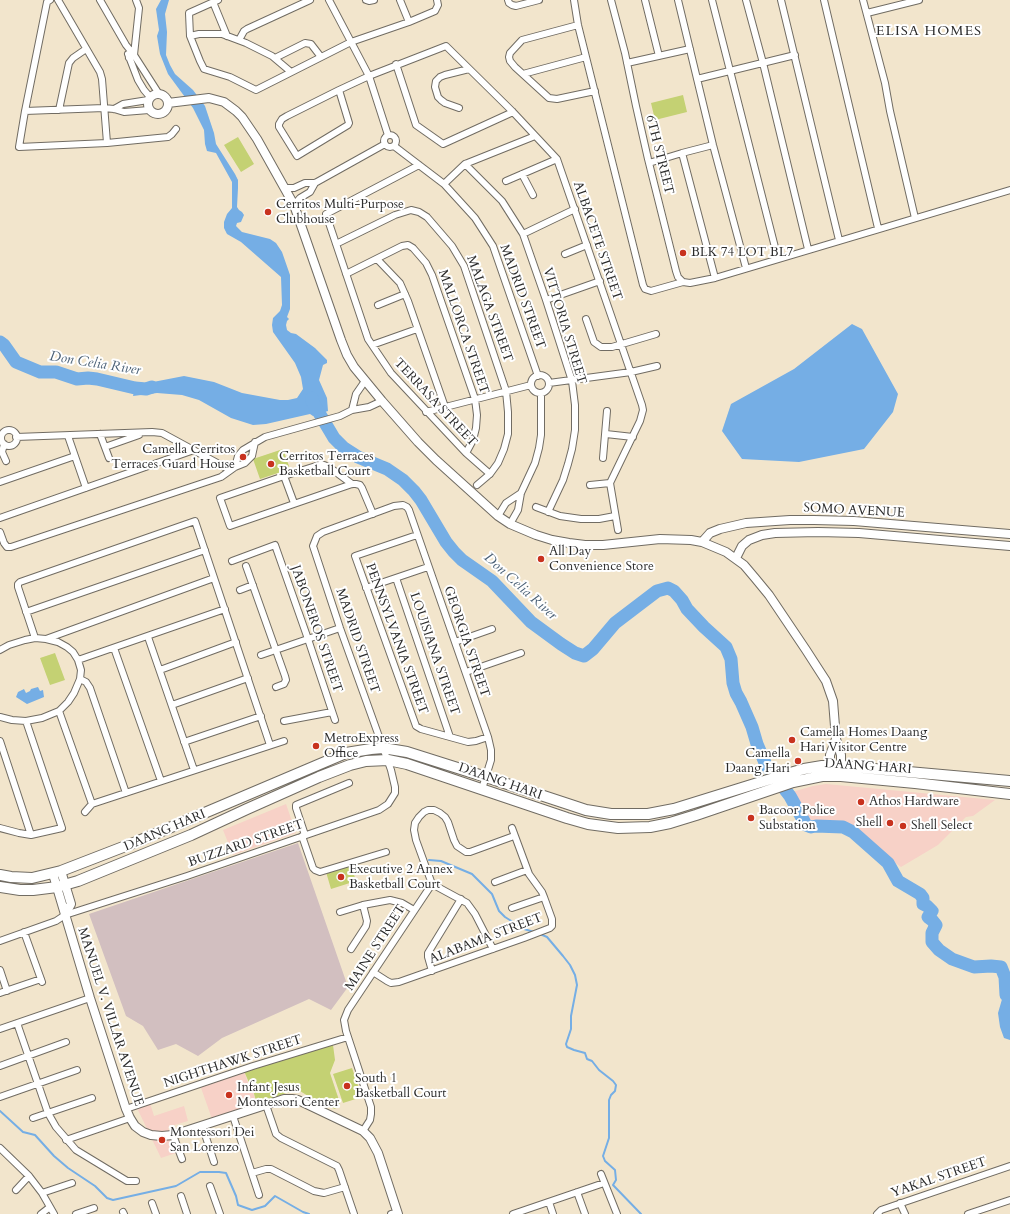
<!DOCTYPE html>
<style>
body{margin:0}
canvas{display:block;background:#f2e5cc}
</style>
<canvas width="1010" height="1214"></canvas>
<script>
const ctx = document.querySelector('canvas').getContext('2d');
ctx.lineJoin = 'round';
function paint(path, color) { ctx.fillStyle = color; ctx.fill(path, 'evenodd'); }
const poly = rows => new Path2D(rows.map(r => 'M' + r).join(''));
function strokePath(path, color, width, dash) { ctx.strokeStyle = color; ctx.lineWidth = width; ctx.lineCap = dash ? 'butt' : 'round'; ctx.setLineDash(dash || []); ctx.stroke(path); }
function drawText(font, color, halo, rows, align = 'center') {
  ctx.font = font + ' Cardo,serif'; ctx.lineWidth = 4; ctx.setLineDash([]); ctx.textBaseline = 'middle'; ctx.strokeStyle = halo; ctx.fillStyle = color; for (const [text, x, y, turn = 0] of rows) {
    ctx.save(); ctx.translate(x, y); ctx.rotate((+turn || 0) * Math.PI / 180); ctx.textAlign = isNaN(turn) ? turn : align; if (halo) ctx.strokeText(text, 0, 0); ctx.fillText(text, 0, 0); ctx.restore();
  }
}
const built = poly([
 [826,784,911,792,995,800,973,816,966,817,938,845,901,867,870,844,855,830,843,824,819,822,806,818,795,802,792,792,813,786],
 [286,804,296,833,233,855,223,830],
 [244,1071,249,1086,251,1086,257,1105,212,1119,200,1085],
 [150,1103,154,1116,184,1106,188,1121,168,1127,176,1153,161,1158,137,1108]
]);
const industrial = poly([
 [298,843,348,987,331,1010,309,999,222,1038,198,1056,176,1044,158,1050,143,1026,126,1016,89,914]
]);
const green = poly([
 [683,95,687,112,655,120,651,103],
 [238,137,254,164,241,172,224,145],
 [283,449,290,469,260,479,253,459],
 [55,653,65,680,50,685,40,658],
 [351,865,356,881,331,889,326,872],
 [333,1045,335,1060,330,1073,340,1103,335,1109,313,1099,300,1091,286,1093,257,1104,252,1087,250,1085,244,1071],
 [352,1068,362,1097,343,1103,333,1074]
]);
const water = poly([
 [161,0,169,0,165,14,167,32,166,55,170,65,175,74,193,90,205,106,214,133,216,144,235,174,238,180,238,188,237,207,239,210,242,212,244,215,241,222,237,223,236,226,242,232,270,239,276,243,282,252,290,275,290,309,287,317,289,319,287,321,286,325,287,330,291,333,296,334,315,348,327,360,327,363,323,365,319,380,327,398,328,411,313,416,310,414,266,424,253,425,231,418,199,400,182,395,157,393,133,396,135,388,153,382,184,376,214,382,242,393,280,400,288,400,297,398,303,389,301,377,295,363,273,332,272,325,273,318,280,311,282,305,281,277,241,242,227,234,224,228,224,222,227,214,232,208,232,182,216,153,207,151,205,144,204,130,193,108,168,74,160,54,157,36,159,30,156,9],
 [852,324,862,329,898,394,893,412,864,449,799,462,742,459,722,431,731,404,794,369],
 [38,687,40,691,43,690,44,697,27,704,16,697,18,692,24,689,26,693,30,691,31,689],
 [1010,975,1010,1040,1004,1038,1000,1027,998,1013,1005,989,1003,981,1005,977]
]);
const stream = poly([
 [429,860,441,861,472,874,492,894,499,911,505,917,524,929,534,932],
 [540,934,547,937,563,956,570,965,575,975,577,985,571,1016,571,1029,566,1044,567,1047,574,1050,585,1053,587,1059,592,1061,599,1070,613,1081,616,1085,615,1091,611,1095,609,1100,609,1138,603,1156,605,1161,615,1170,616,1180,613,1185,641,1214],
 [0,1111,23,1132,35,1135,54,1156,68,1168,95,1186,107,1198,113,1200,176,1186,200,1172,219,1172,226,1173,236,1196,238,1205,252,1210,265,1206,275,1196,303,1212,309,1214]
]);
const river = poly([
 [0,342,4,345,16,362,40,372,56,372,77,379,88,378,97,379,135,388,146,389,152,387],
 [312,398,312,401,334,438,344,448,358,457,387,469,403,480,414,491,421,500,446,542,454,552,462,560,492,581,531,622,561,644,575,653,584,656,593,649,615,623,657,591,668,588,674,591,682,600,687,609,704,627,726,647,731,659,733,683,736,693,741,702,752,727,757,744,766,765,790,796,806,825,811,827,816,826,843,827,853,832,888,863,898,881,920,894,923,898,923,904,927,906,932,911,928,917,932,920,936,925,932,933,932,942,939,950,952,959,974,967,991,966,1001,967,1005,977,1006,995]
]);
const minor = poly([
 [50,0,47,2,25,111,19,147,107,143,168,137,172,134,176,129],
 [58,0,100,72,102,79,107,143],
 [100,0,126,45,134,55,159,94],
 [218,0,189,13,190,36,200,61,204,69,230,77,256,90,351,42,409,22,435,11,438,5,437,0],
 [329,0,369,76,388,135],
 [366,0,369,1,374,0],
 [400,0,409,22],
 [508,0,509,3,512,5,516,6,539,0],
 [574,0,578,25,643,285,645,289,651,291,683,282],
 [611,0,625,53,636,106,648,159,676,271,678,277,683,282,690,283,715,278,1010,190],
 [645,0,659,56],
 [678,0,713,145,746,268],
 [712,0,778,259],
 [746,0,763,63,808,249],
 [781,0,839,240],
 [824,0,878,228],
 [863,0,885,83,890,111,915,218],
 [213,2,227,36],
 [867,13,919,0],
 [578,25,522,40,510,53,509,57,510,61,515,67,549,98,557,99,595,91],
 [190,36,199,34,222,34,246,43,272,56,291,72],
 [239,40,244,31,247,29,310,0],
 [128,54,138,80,144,90,150,97],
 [129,58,134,55,139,8,136,0],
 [275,58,305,43,311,44,321,57],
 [627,63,690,49],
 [396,64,416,125,443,144,513,112],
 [523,74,586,57],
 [697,79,795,55],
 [339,90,349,123,348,125,297,156,279,127,279,124,282,119,287,116,339,90,369,76,446,46,513,112,557,159,642,405,643,410,640,421,610,483,618,530],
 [459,108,445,103,441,100,438,97,435,87,436,81,440,77,445,75,469,69],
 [114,109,123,104,148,100],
 [59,110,69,63,73,58,86,49],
 [25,111,104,108,114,109,124,112,149,110],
 '384 141a6 6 0 1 1 12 0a6 6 0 1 1-12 0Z',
 [394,146,444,184,475,218,493,246,538,376],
 [682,153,715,278],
 [649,163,682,153,713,145],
 [465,164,502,201,523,234,546,300,572,381,575,405,575,430,572,449,568,464,563,480,548,512],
 [419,165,326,214,368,339,391,373,466,453,490,474],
 [522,174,533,195],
 [506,181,557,159],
 [444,184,465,164,535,136],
 [285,188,294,188,305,183,315,183,385,144],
 [294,205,300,198,310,192,315,183],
 [523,234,575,209],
 [336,244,395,215,411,210,419,212,427,217,452,246,464,266,506,391,508,412,508,434,504,449,498,463,490,474,477,485],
 [565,254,587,245],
 [377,259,400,283,408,301,445,407],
 [346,274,402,246,408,245,413,248,426,263,432,275,475,399,477,415,476,428,473,440,466,453],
 [546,300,600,281],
 [378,305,405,294],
 [586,319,594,342,601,347,612,347,656,334],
 [372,345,417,329],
 '531 384a9 9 0 1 1 18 0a9 9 0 1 1-18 0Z',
 [549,383,631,372,657,366],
 [352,410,356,394,365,381],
 [426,412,531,385],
 '1 438a8 8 0 1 1 16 0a8 8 0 1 1-16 0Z',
 [100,434,109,458],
 [606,434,633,437],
 [68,436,86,488],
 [16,437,152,432,162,433,230,470],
 [4,444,2,452,6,461],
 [105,447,139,435],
 [603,458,607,411],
 [235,467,238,456,243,450,265,437,340,416,352,410,369,407,382,401],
 [284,476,294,503],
 [0,482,75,456],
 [352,484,329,467,324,465,319,465,284,476,220,498,230,526,352,484,356,484,360,485,362,488,373,514],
 [590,485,610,483],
 [536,507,560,516,581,519,599,519,615,516],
 [498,516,506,503,521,493],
 [0,518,194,450],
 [510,524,518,510,521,493,535,463,539,448,541,435,541,393],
 [0,532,4,543,7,547,11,547,221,477,235,467,245,463,252,456,255,442],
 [417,535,355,556,416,726,421,729,468,742,476,741,488,737],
 [232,561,275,545,308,639,335,720],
 [246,566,285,676,286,680,284,684,276,687],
 [396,578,450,737],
 [366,588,428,567],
 [240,590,253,585],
 [26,612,205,550],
 [148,637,194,770],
 [35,638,18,587,18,584,20,582,195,521,270,745],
 [46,639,214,578],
 [455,642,492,629],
 [114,648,161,781],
 [0,650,9,645,25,640,35,638,46,639,58,642,67,647,73,652,78,660,81,670,80,679,74,693,68,702,59,711,42,718,26,721,12,720,0,717],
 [261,655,340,628],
 [78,660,225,609],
 [160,670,236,642],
 [466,672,521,653],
 [80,679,86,682,90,688,126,793],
 [172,705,248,678],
 [59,711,92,804],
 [284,721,332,712],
 [0,741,31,835],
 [184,742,261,716],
 [85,812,92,804,284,741],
 [0,828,19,833,31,835,62,828,26,721],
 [305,835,296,808,296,805,349,783],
 [302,836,313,868,315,870,320,872,386,852],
 [495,882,527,870],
 [432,884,416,840,414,830,415,823,419,817,424,812,428,810,434,810,440,813,445,817,448,822,454,840,457,846,466,852,470,852,514,836],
 [432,884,467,903,475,914,493,949],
 [512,908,544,897],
 [340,912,363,905,390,900,402,903,414,910],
 [24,932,42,982],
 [0,941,56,921,65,915,187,876,379,810,388,804,395,793,395,787,391,770,340,628,313,546,317,536,323,532,394,506,403,505,407,507,409,510,488,737,491,750,491,760,482,789],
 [351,949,366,926,367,921,363,905],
 [0,970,7,991],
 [432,971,428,957,428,953,461,899],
 [373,972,387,981,391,983,399,982,524,938,550,928,552,926,552,919,544,897,542,892,529,874,512,828],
 [0,993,41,979],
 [17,1023,48,1113,56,1127,76,1150,127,1181,136,1181],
 [0,1029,90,998],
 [0,1066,66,1042],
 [0,1097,77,1070],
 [266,1105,276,1134,281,1138,337,1166,339,1170,354,1214],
 [126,1109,253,1066,348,1037],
 [233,1116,259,1195],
 [33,1118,92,1098],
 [202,1125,214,1162],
 [363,1131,370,1120,371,1114,371,1107,346,1031,344,1020,348,1010,432,884],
 [173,1135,182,1159],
 [66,1140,130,1118],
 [0,1148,29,1176,42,1193,54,1214],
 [252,1173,266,1169,271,1169,314,1191,324,1193,345,1187],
 [601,1174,617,1214],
 [210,1186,220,1214],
 [16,1190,29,1176],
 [577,1192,585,1214],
 [42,1193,72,1183],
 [181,1196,187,1214],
 [549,1202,553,1214],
 [152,1203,156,1214],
 [900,1203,905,1214],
 [123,1212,124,1214],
 [41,1214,50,1207],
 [76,1214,94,1208],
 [391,1214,397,1213],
 [513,1214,604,1183],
 [877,1214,881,1210,1010,1166],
 [968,1214,1010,1200]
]);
const tertiary = poly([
 '148 104a10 10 0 1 1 20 0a10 10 0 1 1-20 0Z',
 [168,103,209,98,224,102,236,111,242,117,257,139,294,205,341,340,347,355,354,367,382,401,418,442,436,460,498,516,510,524,536,535,552,540,569,543,585,545,603,545,660,539,691,540,702,542,726,552,744,565,755,578,769,595,806,650,826,681,833,701,836,739,841,755,841,770],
 [702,542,710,533,720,529,746,523,790,520,814,520,854,521,1010,534],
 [736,558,742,546,749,540,762,535,775,533,818,532,859,533,1010,546],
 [830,771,830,755,836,739],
 [61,871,71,904,65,915],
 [53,874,90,998,126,1109,130,1118,135,1126,143,1132,151,1135,162,1136,173,1135,284,1099,292,1099,298,1100,363,1131,370,1138,378,1153,398,1214]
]);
const primary = poly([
 [0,875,11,877,32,878,61,871,136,842,346,753,371,749,383,748,407,752,486,777,571,805,586,810,611,814,648,814,674,809,790,773,804,769,822,766,841,766,1010,781],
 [0,887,20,890,33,890,57,887,78,881,191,835,247,809,319,777,350,765,366,761,388,760,407,764,567,818,588,824,618,828,650,827,670,823,696,815,793,782,822,776,841,776,915,783,1010,794]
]);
const markers = [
 [268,212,4,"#c8321e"],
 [683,253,4,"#c8321e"],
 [243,457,4,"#c8321e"],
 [271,464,4,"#c8321e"],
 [541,559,4,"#c8321e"],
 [792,740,4,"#c8321e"],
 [316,746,4,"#c8321e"],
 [798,761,4,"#c8321e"],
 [861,802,4,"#c8321e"],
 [751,818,4,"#c8321e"],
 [890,823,4,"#c8321e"],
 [903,826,4,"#c8321e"],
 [341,877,4,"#c8321e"],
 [347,1086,4,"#c8321e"],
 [229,1095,4,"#c8321e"],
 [162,1140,4,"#c8321e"]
];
const streetNames = [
 ["6TH STREET",659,155,76],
 ["ALBACETE STREET",597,241,71],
 ["MADRID STREET",522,297,70],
 ["MALAGA STREET",489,309,70],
 ["VITTORIA STREET",564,326,73],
 ["MALLORCA STREET",463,332,71],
 ["TERRASA STREET",435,403,47],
 ["SOMO AVENUE",854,511,3],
 ["JABONEROS STREET",316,629,71],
 ["PENNSYLVANIA STREET",396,639,70],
 ["MADRID STREET",357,641,71],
 ["GEORGIA STREET",466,642,71],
 ["LOUISIANA STREET",434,654,71],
 ["DAANG HARI",868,767,4],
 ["DAANG HARI",500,782,19],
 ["DAANG HARI",165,831,-23],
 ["BUZZARD STREET",246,844,-19],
 ["ALABAMA STREET",486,939,-21],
 ["MAINE STREET",376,948,-57],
 ["MANUEL V. VILLAR AVENUE",110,1017,72],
 ["NIGHTHAWK STREET",233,1062,-18],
 ["YAKAL STREET",939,1178,-19]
];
const poiNames = [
 ["Cerritos Multi-Purpose",276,205],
 ["Clubhouse",276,220],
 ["BLK 74 LOT BL7",691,253],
 ["Camella Cerritos",235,450,"right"],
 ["Terraces Guard House",235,465,"right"],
 ["Cerritos Terraces",279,457],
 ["Basketball Court",279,472],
 ["All Day",549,552],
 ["Convenience Store",549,567],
 ["Camella Homes Daang",800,733],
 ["Hari Visitor Centre",800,748],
 ["MetroExpress",324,739],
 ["Office",324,754],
 ["Camella",790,754,"right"],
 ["Daang Hari",790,769,"right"],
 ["Athos Hardware",869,802],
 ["Bacoor Police",759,811],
 ["Substation",759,826],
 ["Shell",882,823,"right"],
 ["Shell Select",911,826],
 ["Executive 2 Annex",349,870],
 ["Basketball Court",349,885],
 ["South 1",355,1079],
 ["Basketball Court",355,1094],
 ["Infant Jesus",237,1088],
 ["Montessori Center",237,1103],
 ["Montessori Dei",170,1133],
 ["San Lorenzo",170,1148]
];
const neighbourhoodNames = [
 ["ELISA HOMES",929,32]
];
const waterNames = [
 ["Don Celia River",95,364,9],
 ["Don Celia River",520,587,42]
];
paint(built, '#f7d1c7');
paint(industrial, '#d2bfc0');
paint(green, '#c4d173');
paint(water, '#75aee5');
strokePath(stream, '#75aee5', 2);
strokePath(river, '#75aee5', 13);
strokePath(minor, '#716c63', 8);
strokePath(tertiary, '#716c63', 10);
strokePath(primary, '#716c63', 12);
strokePath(minor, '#fff', 6);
strokePath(tertiary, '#fff', 8);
strokePath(primary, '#fff', 10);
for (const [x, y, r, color] of markers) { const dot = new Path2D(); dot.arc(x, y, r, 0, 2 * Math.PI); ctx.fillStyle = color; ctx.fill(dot); strokePath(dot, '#fff', 1.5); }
drawText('13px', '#2b2b2b', '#fff', streetNames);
drawText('13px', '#2b2b2b', '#fff', poiNames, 'left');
ctx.letterSpacing = '1px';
drawText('14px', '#2b2b2b', '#fff', neighbourhoodNames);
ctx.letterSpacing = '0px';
drawText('italic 14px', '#495f75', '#fff', waterNames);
</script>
